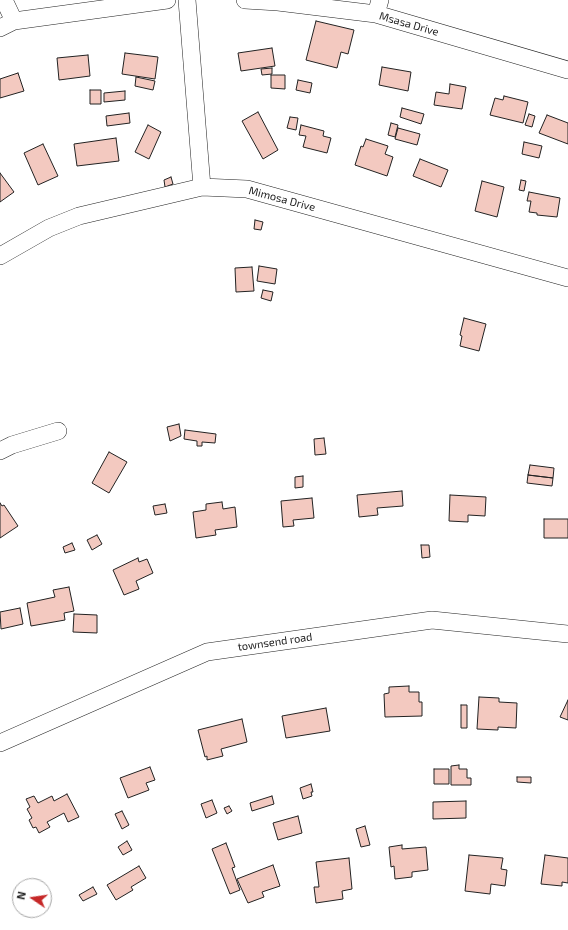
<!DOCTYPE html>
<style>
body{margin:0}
#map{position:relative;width:568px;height:930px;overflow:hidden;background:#fff;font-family:"Exo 2",sans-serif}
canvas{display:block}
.north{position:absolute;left:12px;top:878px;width:40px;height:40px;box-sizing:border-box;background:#fff;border:1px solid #a7a7a7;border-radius:50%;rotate:283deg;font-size:11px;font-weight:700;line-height:16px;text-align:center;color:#222}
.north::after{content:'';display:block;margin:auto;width:14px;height:18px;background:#c62828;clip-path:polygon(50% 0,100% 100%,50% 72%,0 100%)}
</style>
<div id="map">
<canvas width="568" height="930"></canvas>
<div class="north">N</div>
</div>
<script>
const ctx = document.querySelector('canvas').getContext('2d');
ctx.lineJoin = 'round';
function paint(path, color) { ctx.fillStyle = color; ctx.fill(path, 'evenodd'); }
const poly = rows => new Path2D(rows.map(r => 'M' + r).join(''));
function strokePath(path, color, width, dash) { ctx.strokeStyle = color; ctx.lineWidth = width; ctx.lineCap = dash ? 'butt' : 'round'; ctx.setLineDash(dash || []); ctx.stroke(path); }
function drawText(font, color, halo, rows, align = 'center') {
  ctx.font = font + ' "Exo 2",sans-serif'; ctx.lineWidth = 3; ctx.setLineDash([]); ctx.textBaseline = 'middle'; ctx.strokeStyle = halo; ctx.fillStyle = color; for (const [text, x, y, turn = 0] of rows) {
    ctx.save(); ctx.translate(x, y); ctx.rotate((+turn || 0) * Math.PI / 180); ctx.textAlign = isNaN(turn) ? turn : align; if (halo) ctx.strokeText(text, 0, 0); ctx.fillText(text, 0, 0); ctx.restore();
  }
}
const building = poly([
 [316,21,354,30,348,54,341,52,337,68,306,60,316,21],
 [272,48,275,66,241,71,238,53,272,48],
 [125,53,158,57,155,79,122,74,125,53],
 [88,55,90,76,59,80,57,58,88,55],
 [382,67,411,72,408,91,379,85,382,67],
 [272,68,272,74,262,75,261,69,272,68],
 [18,73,24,91,0,98,0,79,18,73],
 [271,75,285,75,285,89,271,88,271,75],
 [136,77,155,81,153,90,135,86,136,77],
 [298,80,312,83,310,93,296,90,298,80],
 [450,84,466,87,462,109,434,105,436,92,449,94,450,84],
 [90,90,101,90,101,104,90,104,90,90],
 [125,91,125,100,104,102,104,93,125,91],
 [504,96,528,102,523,123,490,115,495,98,503,100,504,96],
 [402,108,424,114,421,124,400,117,402,108],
 [258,112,278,150,263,159,242,121,258,112],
 [129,113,130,123,107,126,106,116,129,113],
 [529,114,535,116,532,127,525,125,529,114],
 [547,115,568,123,568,144,539,133,547,115],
 [290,117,298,118,296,130,287,128,290,117],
 [391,123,398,125,395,137,388,135,391,123],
 [148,125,161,132,149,159,135,152,148,125],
 [301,125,324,131,323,136,331,138,327,153,303,147,306,136,299,135,301,125],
 [398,128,420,134,417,145,395,139,398,128],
 [116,138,119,161,77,166,74,144,116,138],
 [366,139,388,146,385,154,393,157,387,176,355,165,361,146,363,147,366,139],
 [524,142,542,146,539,158,522,154,524,142],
 [43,144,58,176,38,185,24,153,43,144],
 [420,159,448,170,441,187,413,176,420,159],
 [0,173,14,192,0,202,0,173],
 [171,177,173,184,165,187,164,180,171,177],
 [521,180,526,181,524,191,519,190,521,180],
 [482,181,504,187,497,217,475,211,482,181],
 [529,192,560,198,557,217,537,215,537,213,529,212,531,201,527,201,529,192],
 [255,220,263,222,261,230,254,229,255,220],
 [259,266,277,269,275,284,257,281,259,266],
 [252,267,254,291,236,292,235,268,252,267],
 [263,290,273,292,271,301,261,298,263,290],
 [464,318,486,324,479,351,460,346,462,336,460,335,464,318],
 [179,424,181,436,170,441,167,427,179,424],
 [185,430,216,434,215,443,202,442,202,446,197,446,197,441,184,439,185,430],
 [324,438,326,454,315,455,314,439,324,438],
 [109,452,127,462,109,493,92,483,109,452],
 [530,465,554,468,553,478,528,475,530,465],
 [528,475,553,478,552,486,527,483,528,475],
 [303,476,303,487,295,488,295,477,303,476],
 [402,491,403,506,377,508,378,515,359,517,357,495,402,491],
 [450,495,486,497,485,516,468,515,468,522,449,521,450,495],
 [312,498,314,518,293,520,294,526,283,527,281,501,312,498],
 [222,502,223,509,235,507,237,527,215,530,216,535,196,538,193,512,206,510,206,504,222,502],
 [0,503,2,506,4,505,18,526,0,538,0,503],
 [165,504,167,513,155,515,153,506,165,504],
 [544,519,568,519,568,538,544,538,544,519],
 [97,535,102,544,92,550,87,540,97,535],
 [72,543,75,550,65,553,63,547,72,543],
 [421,545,429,545,430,557,422,558,421,545],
 [138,558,139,562,147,559,153,573,136,581,139,589,124,595,113,570,138,558],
 [69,587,74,611,64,613,65,620,31,626,27,603,55,597,53,590,69,587],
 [20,608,23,624,1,629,0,612,20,608],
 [74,614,97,615,97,633,73,632,74,614],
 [409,686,409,692,419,692,419,702,422,702,422,716,385,717,384,694,389,693,389,687,409,686],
 [479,697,499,698,499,702,517,703,516,728,498,727,498,730,477,729,479,697],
 [568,700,568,720,560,717,568,700],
 [461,705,467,705,467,728,461,728,461,705],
 [326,708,330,731,286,738,282,716,326,708],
 [242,719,247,742,221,749,223,756,207,760,207,756,205,757,198,730,242,719],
 [459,765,459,769,467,769,467,778,471,778,471,785,451,785,451,766,459,765],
 [150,767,155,780,146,783,149,790,128,798,120,778,150,767],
 [434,769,449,769,449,784,434,784,434,769],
 [517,777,531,777,531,783,517,782,517,777],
 [311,784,313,792,311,792,312,796,303,799,300,788,311,784],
 [67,794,79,817,68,822,64,813,47,822,50,827,39,833,36,827,33,828,29,820,32,818,27,809,30,807,26,799,34,796,38,803,52,796,54,801,67,794],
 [272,796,274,804,252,811,250,803,272,796],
 [212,800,217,813,206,818,201,804,212,800],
 [466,801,466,818,433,819,433,802,466,801],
 [229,806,232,811,227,814,224,808,229,806],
 [122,811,129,825,122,829,115,814,122,811],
 [298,816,302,833,278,840,273,823,298,816],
 [365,826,370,845,361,847,356,829,365,826],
 [127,841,132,850,123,855,118,847,127,841],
 [226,843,235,867,232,868,240,890,230,894,212,849,226,843],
 [402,845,402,849,426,847,428,870,412,872,412,877,395,879,394,866,391,867,389,847,402,845],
 [469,855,503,858,501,869,507,870,505,886,491,884,490,894,465,891,469,855],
 [545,855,568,858,568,883,562,882,562,886,541,884,545,855],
 [349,858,352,889,342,891,343,899,316,903,314,887,319,887,316,862,349,858],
 [273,865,280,886,262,892,264,897,248,903,237,879,273,865],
 [139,866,146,878,131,887,133,890,116,900,107,885,139,866],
 [93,887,97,894,83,901,79,895,93,887]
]);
const minor = poly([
 [4,0,14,21],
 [187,0,202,187],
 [245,0,278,2,376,14,568,70],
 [376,14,380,0],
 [0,28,14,21,167,0],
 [0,256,49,228,79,216,202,187,247,189,568,278],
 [0,451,12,445,58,431],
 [0,743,207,652,432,620,568,634]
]);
const streetNames = [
 ["Msasa Drive",409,24,16],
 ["Mimosa Drive",282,199,15],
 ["townsend road",275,642,-8]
];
paint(building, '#f3c9c0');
strokePath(building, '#222', 1);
strokePath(minor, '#222', 18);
strokePath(minor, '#fff', 17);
drawText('11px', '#222', '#fff', streetNames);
</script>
